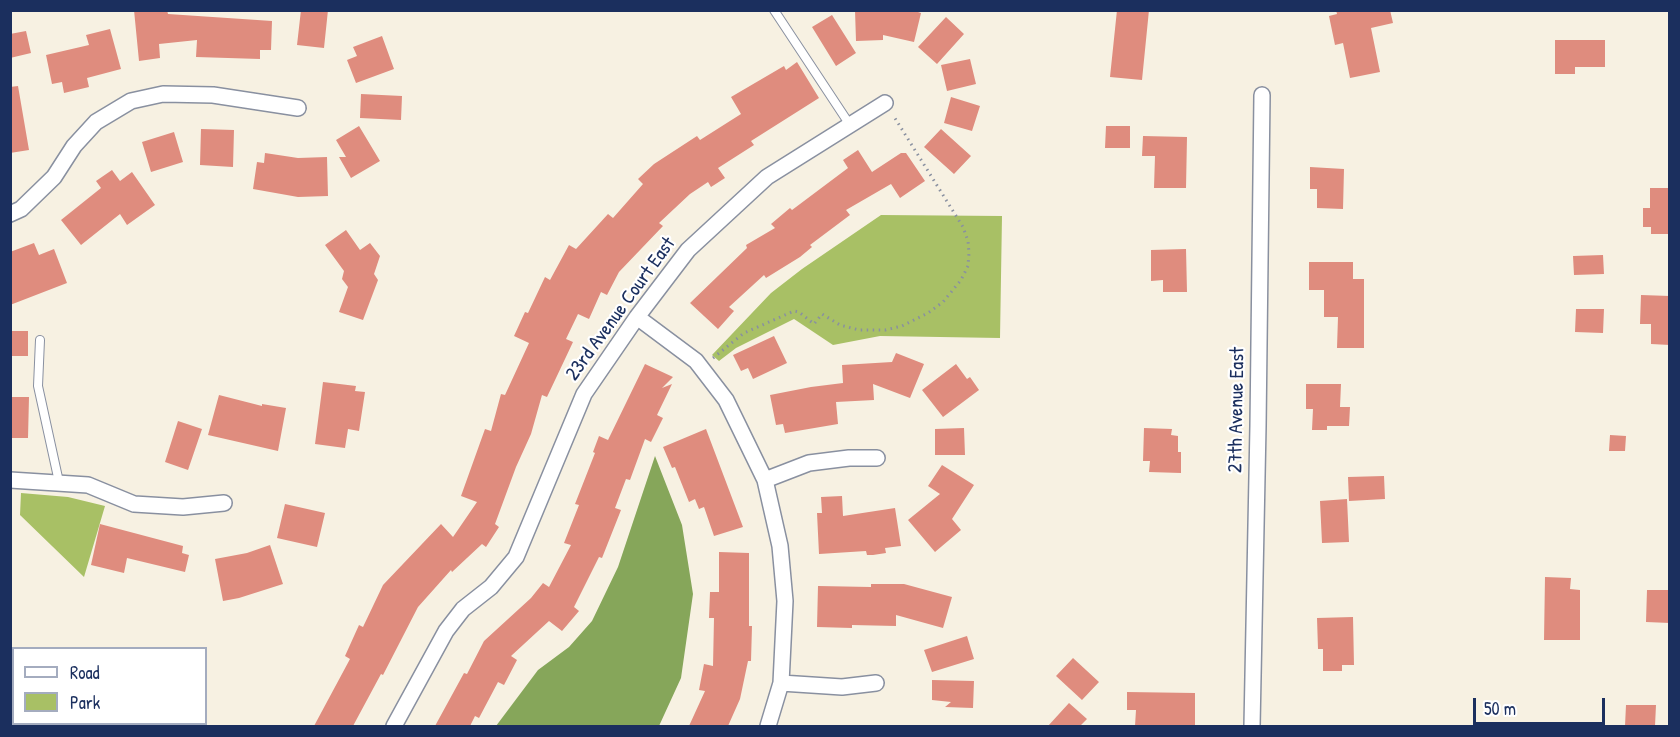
<!DOCTYPE html>
<style>
body{margin:0}
#map{position:relative;width:1680px;height:737px;overflow:hidden;background:#f7f1e2;font-family:"Patrick Hand",sans-serif}
canvas{display:block}
.frame{position:absolute;inset:0;border:12px solid #1b2f5e;pointer-events:none}
.legend{position:absolute;left:12px;top:647px;width:195px;height:78px;box-sizing:border-box;background:#fff;border:2px solid #a4acbf;margin:0;padding:8px 10px;list-style:none;font-size:18px;color:#1b2f5e}
.legend li{display:flex;align-items:center;gap:12px;height:30px}
.legend b{width:30px;border:2px solid #a4acbf}
.scale{position:absolute;left:1473px;top:698px;width:132px;height:27px;box-sizing:border-box;border:3px solid #1b2f5e;border-top:0;padding-left:8px;font-size:18px;line-height:21px;white-space:nowrap;color:#1b2f5e;-webkit-text-stroke:4px #fff;paint-order:stroke}
</style>
<div id="map">
<canvas width="1680" height="737"></canvas>
<div class="frame"></div>
<ul class="legend">
<li><b style="height:8px;background:#fff"></b>Road</li>
<li><b style="height:16px;background:#a8c065"></b>Park</li>
</ul>
<div class="scale">50 m</div>
</div>
<script>
const ctx = document.querySelector('canvas').getContext('2d');
ctx.lineJoin = 'round';
function paint(path, color) { ctx.fillStyle = color; ctx.fill(path, 'evenodd'); }
const poly = rows => new Path2D(rows.map(r => 'M' + r).join(''));
function strokePath(path, color, width, dash) { ctx.strokeStyle = color; ctx.lineWidth = width; ctx.lineCap = dash ? 'butt' : 'round'; ctx.setLineDash(dash || []); ctx.stroke(path); }
function drawText(font, color, halo, rows, align = 'center') {
  ctx.font = font + ' "Patrick Hand",sans-serif'; ctx.lineWidth = 4.5; ctx.setLineDash([]); ctx.textBaseline = 'middle'; ctx.strokeStyle = halo; ctx.fillStyle = color; for (const [text, x, y, turn = 0] of rows) {
    ctx.save(); ctx.translate(x, y); ctx.rotate((+turn || 0) * Math.PI / 180); ctx.textAlign = isNaN(turn) ? turn : align; if (halo) ctx.strokeText(text, 0, 0); ctx.fillText(text, 0, 0); ctx.restore();
  }
}
const green = poly([
 [881,215,1002,216,1000,338,880,336,833,345,794,319,736,348,719,361,712,355,771,293,802,269],
 [21,493,68,497,105,506,84,577,20,515]
]);
const forest = poly([
 [655,456,682,525,693,594,681,678,659,726,496,726,538,670,569,647,592,621,618,567]
]);
const building = poly([
 [134,10,167,10,168,14,272,21,271,50,260,50,260,59,196,57,197,40,159,44,160,58,139,61],
 [301,10,328,10,324,48,297,45],
 [855,10,912,10,921,13,914,42,883,35,883,40,856,41],
 [1117,10,1149,10,1142,80,1110,77],
 [1336,10,1390,10,1393,23,1371,28,1380,72,1350,78,1343,43,1335,45,1329,16,1337,14],
 [832,15,856,53,836,66,812,27],
 [946,17,964,34,937,64,918,47],
 [110,29,121,69,87,78,89,87,64,93,62,82,52,84,46,55,89,45,86,35],
 [26,31,31,53,10,58,10,34],
 [382,36,394,69,356,83,347,60,357,56,353,47],
 [1555,40,1605,40,1605,67,1575,67,1575,74,1555,74],
 [970,59,976,84,947,91,941,65],
 [797,62,819,98,751,141,754,145,718,168,725,178,711,187,708,182,690,194,659,223,663,226,619,272,607,295,601,292,589,319,578,314,566,339,573,342,565,359,547,397,542,395,531,434,516,467,495,524,499,527,486,547,482,544,452,572,451,570,418,607,383,675,381,674,353,726,314,726,350,659,345,656,359,625,363,627,383,585,441,524,453,537,477,502,461,496,485,429,491,431,501,394,505,395,529,343,514,336,525,312,528,313,545,277,550,280,569,245,576,249,608,214,613,218,643,184,638,179,654,164,697,136,700,140,741,114,731,97,784,66,786,70],
 [18,86,29,150,10,153,10,87],
 [361,94,402,96,401,120,360,118],
 [951,97,980,106,972,131,944,123],
 [359,126,380,161,351,178,339,157,346,157,336,140],
 [1106,126,1130,126,1130,148,1105,148],
 [201,129,234,130,233,167,200,165],
 [941,129,971,156,954,174,924,147],
 [174,132,183,162,151,172,142,142],
 [1143,136,1187,137,1186,188,1154,188,1155,156,1142,156],
 [858,150,872,172,901,153,906,153,925,181,900,198,891,184,846,210,850,215,810,245,812,247,800,257,766,278,764,275,729,307,734,311,718,329,690,303,747,248,746,245,775,228,771,224,790,208,792,210,848,168,843,160],
 [265,153,298,158,327,157,328,196,298,197,253,189,257,162,264,163],
 [1310,167,1344,169,1343,209,1317,208,1317,189,1310,189],
 [112,170,120,181,132,172,155,205,127,225,120,214,81,245,61,220,101,188,96,181],
 [1650,188,1670,188,1670,234,1651,234,1651,227,1643,227,1643,208,1650,208],
 [346,230,360,250,370,243,380,256,374,274,378,280,363,320,339,312,348,287,342,279,344,271,325,245],
 [34,243,39,255,54,249,67,283,10,305,10,252],
 [1186,249,1187,292,1163,292,1163,280,1151,281,1151,250],
 [1603,255,1604,274,1574,275,1573,256],
 [1309,262,1353,262,1353,279,1364,279,1364,348,1337,348,1338,317,1324,317,1324,290,1309,290],
 [1641,295,1670,296,1670,345,1651,344,1651,324,1640,324],
 [1576,309,1604,309,1603,333,1575,332],
 [10,331,28,331,28,356,10,356],
 [774,336,787,363,753,379,748,368,741,371,733,355],
 [896,353,924,364,910,398,873,384,874,400,836,402,838,424,785,433,783,424,776,425,770,395,811,387,843,383,842,365,892,362],
 [645,364,673,377,662,388,672,384,657,415,663,418,651,442,645,439,630,480,626,479,615,508,621,510,602,558,599,557,574,607,579,611,562,631,549,621,511,656,517,660,504,685,498,682,479,718,475,716,470,726,435,726,464,673,467,674,484,641,531,598,543,583,549,587,571,545,564,543,579,505,575,504,595,453,593,452,599,436,608,440],
 [956,364,967,379,970,377,979,390,943,417,922,390],
 [323,382,356,386,355,391,365,392,359,431,348,429,345,448,315,444],
 [1306,384,1341,384,1340,407,1350,407,1349,426,1327,426,1327,430,1312,430,1313,409,1306,409],
 [219,395,262,406,262,404,286,408,278,451,208,435],
 [10,397,29,397,28,438,10,438],
 [178,421,202,429,188,470,165,462],
 [964,428,965,455,935,455,935,429],
 [1144,428,1172,429,1171,435,1178,436,1178,452,1181,452,1181,473,1149,472,1150,461,1143,461],
 [706,429,743,527,714,536,704,507,699,509,695,499,689,502,675,467,672,468,663,447],
 [1610,435,1626,436,1625,451,1609,451],
 [942,465,974,485,952,519,961,530,935,552,908,520,940,494,928,486],
 [1384,476,1385,499,1349,501,1348,477],
 [842,496,843,516,895,508,901,546,885,548,886,553,873,555,867,555,866,551,819,554,817,513,822,513,821,497],
 [1347,499,1349,542,1322,543,1320,501],
 [285,504,325,513,317,547,277,538],
 [100,524,183,546,182,553,189,555,185,572,127,558,124,573,91,565],
 [270,545,283,584,239,598,223,601,215,559,247,553],
 [719,552,749,553,749,626,752,626,751,661,748,661,740,699,728,726,689,726,705,691,699,690,704,664,713,666,714,618,709,618,710,592,719,592],
 [1545,577,1571,578,1570,589,1580,590,1580,640,1544,640],
 [871,584,904,584,952,597,943,628,896,615,896,626,852,625,852,628,817,627,818,586,871,587],
 [1647,590,1670,590,1670,623,1646,622],
 [1353,617,1354,665,1342,665,1342,671,1323,671,1323,649,1318,649,1317,618],
 [967,636,974,659,932,672,924,650],
 [1073,658,1099,682,1082,700,1056,676],
 [932,680,974,681,973,708,945,707,951,702,932,700],
 [1127,692,1195,693,1195,726,1135,726,1136,710,1127,710],
 [1069,703,1087,719,1080,726,1048,726],
 [1626,705,1656,705,1655,726,1625,726]
]);
const path = poly([
 [713,358,744,333,794,311,799,312,814,324,822,314,840,325,859,330,885,330,902,326,928,313,943,302,961,280,968,266,969,253,968,241,963,227,893,115]
]);
const service = poly([
 [774,10,850,125],
 [40,340,38,386,59,482]
]);
const minor = poly([
 [10,214,21,209,54,177,74,146,96,122,131,101,163,94,213,95,298,108],
 [637,317,696,361,726,400,765,480,780,546,785,601,781,683,768,726],
 [10,480,88,485,134,504,183,507,224,503],
 [765,480,809,463,849,458,877,458],
 [781,683,842,687,876,683],
 [394,726,446,631,463,609,491,587,516,557,584,394,637,317,688,250,767,177,885,103],
 [1252,726,1258,426,1262,95]
]);
const streetNames = [
 ["23rd Avenue Court East",621,309,-54],
 ["27th Avenue East",1237,410,-89]
];
paint(green, '#a8c065');
paint(forest, '#86a65a');
paint(building, '#df8c7e');
strokePath(service, '#8990a0', 10);
strokePath(minor, '#8990a0', 18);
strokePath(path, '#8990a0', 3, [1.5, 4.5]);
strokePath(service, '#fff', 8);
strokePath(minor, '#fff', 15);
drawText('20px', '#1b2f5e', '#fff', streetNames);
</script>
